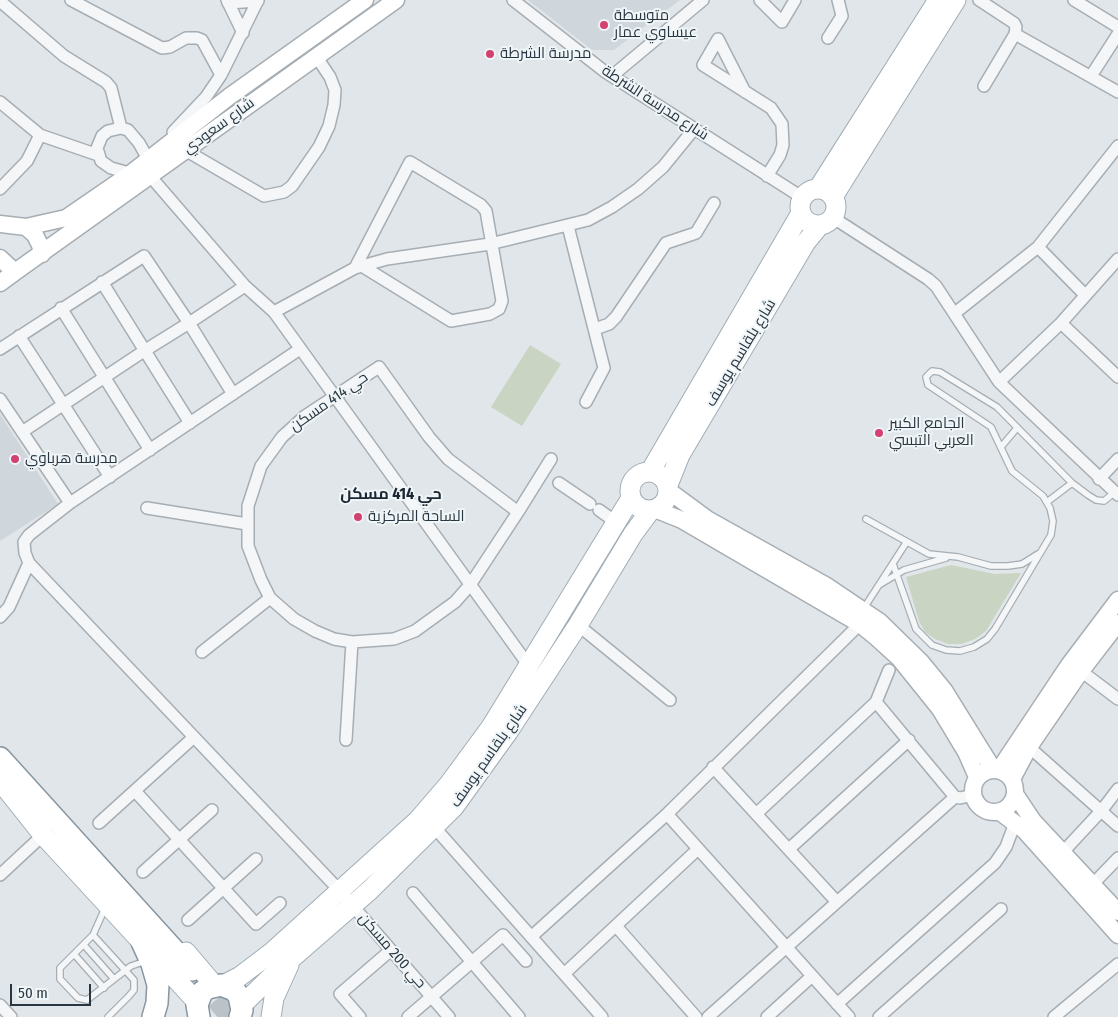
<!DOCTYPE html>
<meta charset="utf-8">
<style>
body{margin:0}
#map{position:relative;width:1118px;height:1017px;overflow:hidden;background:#e1e6ea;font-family:"Fira Sans Condensed",sans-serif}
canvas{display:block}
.scale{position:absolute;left:10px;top:984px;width:81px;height:22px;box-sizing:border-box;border:2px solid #283642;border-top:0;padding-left:6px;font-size:15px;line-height:18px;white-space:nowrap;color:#283642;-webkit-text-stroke:4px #f0f5f7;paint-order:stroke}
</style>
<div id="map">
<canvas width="1118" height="1017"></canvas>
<div class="scale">50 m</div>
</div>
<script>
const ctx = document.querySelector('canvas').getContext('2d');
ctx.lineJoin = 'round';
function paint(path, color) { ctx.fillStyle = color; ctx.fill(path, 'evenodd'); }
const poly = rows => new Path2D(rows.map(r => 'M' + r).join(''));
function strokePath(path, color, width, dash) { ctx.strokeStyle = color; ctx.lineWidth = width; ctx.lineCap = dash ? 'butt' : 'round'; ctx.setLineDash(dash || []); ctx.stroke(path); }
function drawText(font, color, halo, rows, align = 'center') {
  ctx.font = font + ' "Fira Sans Condensed",Cairo,sans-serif'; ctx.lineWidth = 4; ctx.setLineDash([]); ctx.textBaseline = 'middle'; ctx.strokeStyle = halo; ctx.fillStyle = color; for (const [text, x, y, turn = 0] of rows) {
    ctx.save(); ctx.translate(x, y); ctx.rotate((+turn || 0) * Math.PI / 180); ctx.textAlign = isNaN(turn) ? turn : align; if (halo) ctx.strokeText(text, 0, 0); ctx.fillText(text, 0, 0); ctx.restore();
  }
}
const built = poly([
 [528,0,680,0,614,50,592,50],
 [0,414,58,504,0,541]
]);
const green = poly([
 [530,345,561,364,522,426,491,407],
 [951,565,995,574,1021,573,986,631,975,639,962,644,948,644,935,639,925,632,919,621,906,577]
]);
const highwayTunnel = poly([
 [196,975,231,1017]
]);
const lane = poly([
 [1001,447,1017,428],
 [1047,502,1072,483],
 [866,519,929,554,958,557,991,566,1008,566,1022,564,1038,554],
 [893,564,916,629,932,645,946,650,960,651,974,647,987,639,995,629,1051,535,1053,521,1050,508,1043,496,1012,471,991,427,928,385,926,377,932,371,940,372,997,407,1072,483,1088,495,1096,500,1104,501,1115,492],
 [879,585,904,570,946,558],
 [864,608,906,543],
 [105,908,93,935,60,968,60,979,78,998,87,1000,131,966,146,961],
 [93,935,134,980,134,990,129,996,108,1017],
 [84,945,114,979],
 [74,954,104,988]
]);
const street = poly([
 [71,0,162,48,170,47,186,38,197,38,202,40,221,75],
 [227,0,243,33],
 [513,0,604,71,803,198],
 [760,0,782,22,795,0],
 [979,0,1014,23,1016,27,1015,34,984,86],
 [1074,0,1118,27],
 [0,1,64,56,106,82,111,88,121,128],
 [228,3,258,1],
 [1015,34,1118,92],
 [828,38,842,16,838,0],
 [612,76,703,0],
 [1091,76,1118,34],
 [745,92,718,39,703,65,771,108,782,124,783,145,780,155,767,176],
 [0,102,40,135,98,155],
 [173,132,206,97,221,75,258,0],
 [185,150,264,196,284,192,292,186,319,147,329,126,334,105,335,90,330,77,316,56],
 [133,174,111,168,101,161,97,148,102,136,108,131,121,128,128,130,139,143,148,159,151,177,245,286,274,312,529,666],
 [0,189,27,161,40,135],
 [832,217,928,279,936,286,999,382,1118,495],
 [568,226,604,368,586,402],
 [1038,247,1085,295],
 [355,268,410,162,481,205,486,211,502,301,499,309,490,314,451,321,362,266],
 [102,282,190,423],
 [61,308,150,450],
 [274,312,355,268,387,259,490,244,588,220,612,207,638,189,663,167,694,129],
 [955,313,1038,247,1118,146],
 [1061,323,1118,377],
 [595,329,609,324,616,317,666,243,696,233,714,203],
 [19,336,110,477],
 [0,349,144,256,189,323,245,286],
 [300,349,70,503,29,535,24,542,25,553,29,563,340,891,449,1017],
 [379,367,429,437,448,459,518,512,470,585,455,602,415,631,394,639,352,642,334,639,315,631,294,619,270,598,261,580,248,546,248,506,261,466,282,437,305,416,379,367],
 [999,382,1061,323,1118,259],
 [0,399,70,503],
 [22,432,144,351,189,323,233,394],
 [1099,479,1118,459],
 [559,483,590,504],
 [147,508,247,524],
 [599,510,617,523],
 [518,512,551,459],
 [0,617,9,607,29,563],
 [578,625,670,700],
 [202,652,270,598],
 [1081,671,1118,699],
 [876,702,955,797,960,798,973,795],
 [346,740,352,642],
 [1029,747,1118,826],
 [713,767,836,901],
 [135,791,256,924,280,903],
 [667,814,849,1017],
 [756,814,876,702,889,670],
 [99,823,194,737],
 [435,828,602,1017],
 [789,849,909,740],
 [1063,852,1102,810,1118,789],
 [143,872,212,810],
 [0,875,43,835],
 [1093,884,1118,858],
 [413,893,519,1017],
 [188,920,256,859],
 [616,926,696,1017],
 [531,937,667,814,860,624],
 [564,974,698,849],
 [837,1004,995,863,1006,847,1015,823],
 [0,1005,11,1017],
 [360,1017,340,994,391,950],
 [408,1017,503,935,526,961],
 [708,1017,955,797],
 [767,1017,812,976],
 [879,1017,1001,909],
 [1054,1017,1118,964]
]);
const secondary = poly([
 [0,224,26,227,66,218,130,174,230,96,365,0],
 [26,227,35,235,40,245,42,254],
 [0,258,15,272,396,0],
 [0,283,15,272],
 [669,491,707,519,825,585,880,622,921,662,944,690,993,769],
 [657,510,682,520,860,624,877,638,899,658,940,709,966,752,977,777],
 '973 791a21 21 0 1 1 42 0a21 21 0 1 1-42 0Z',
 [999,770,1069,665,1118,600],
 [1012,779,1029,747,1081,671,1118,623],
 [1015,794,1033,821,1118,912],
 [1000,812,1024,830,1118,935]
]);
const primary = poly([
 [818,189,938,0],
 '800 207a18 18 0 1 1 36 0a18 18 0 1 1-36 0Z',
 [833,197,956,0],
 '630 491a19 19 0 1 1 38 0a19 19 0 1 1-38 0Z',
 [650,472,801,213],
 [668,485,680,455,806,242,820,225],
 [0,781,43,835,197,1002],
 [186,952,214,985],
 [223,985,239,977,272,952,418,820,449,784,491,727,631,498],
 [242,1005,277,971,370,890,454,807,508,732,578,625,633,534,650,511],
 [271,1017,274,998,289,965]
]);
const highway = poly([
 [0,758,192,970],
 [142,942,152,964,158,985,157,1003,153,1017],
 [199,1017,197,1005,202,992,208,988,221,985,234,990,239,996,242,1010,240,1017]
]);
const markers = [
 [604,25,5,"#d34171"],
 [490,54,5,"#d34171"],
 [879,433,5,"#d34171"],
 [15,459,5,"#d34171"],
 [358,517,5,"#d34171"]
];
const poiNames = [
 ["متوسطة",614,16],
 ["عيساوي عمار",614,33],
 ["مدرسة الشرطة",500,54],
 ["الجامع الكبير",889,424],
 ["العربي التبسي",889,441],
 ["مدرسة هرباوي",25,459],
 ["الساحة المركزية",368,517]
];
const streetNames = [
 ["شارع مدرسة الشرطة",655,103,33],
 ["شارع سعودي",219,126,-36],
 ["شارع بلقاسم يوسف",741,353,-59],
 ["حي 414 مسكن",329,402,-35],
 ["شارع بلقاسم يوسف",489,756,-55],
 ["حي 200 مسكن",392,951,49]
];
const neighbourhoodNames = [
 ["حي 414 مسكن",391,495]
];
paint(built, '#cfd6dc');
paint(green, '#cad4c2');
strokePath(highwayTunnel, '#bcc3c8', 21, [21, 11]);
strokePath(lane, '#a6aeb4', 8);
strokePath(street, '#a6aeb4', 14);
strokePath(secondary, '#a6aeb4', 19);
strokePath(primary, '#a0adb6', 21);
strokePath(highway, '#8796a1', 24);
strokePath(lane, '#f4f6f8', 5.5);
strokePath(street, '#f4f6f8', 11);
strokePath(secondary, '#fff', 16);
strokePath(primary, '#fff', 19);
strokePath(highway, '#fff', 21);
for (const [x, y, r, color] of markers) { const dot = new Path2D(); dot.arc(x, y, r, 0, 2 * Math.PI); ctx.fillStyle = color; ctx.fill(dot); strokePath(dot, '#f0f5f7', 2); }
drawText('15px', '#283642', '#f0f5f7', poiNames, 'left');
drawText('15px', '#283642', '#f0f5f7', streetNames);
drawText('bold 16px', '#1b2733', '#f0f5f7', neighbourhoodNames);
</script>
